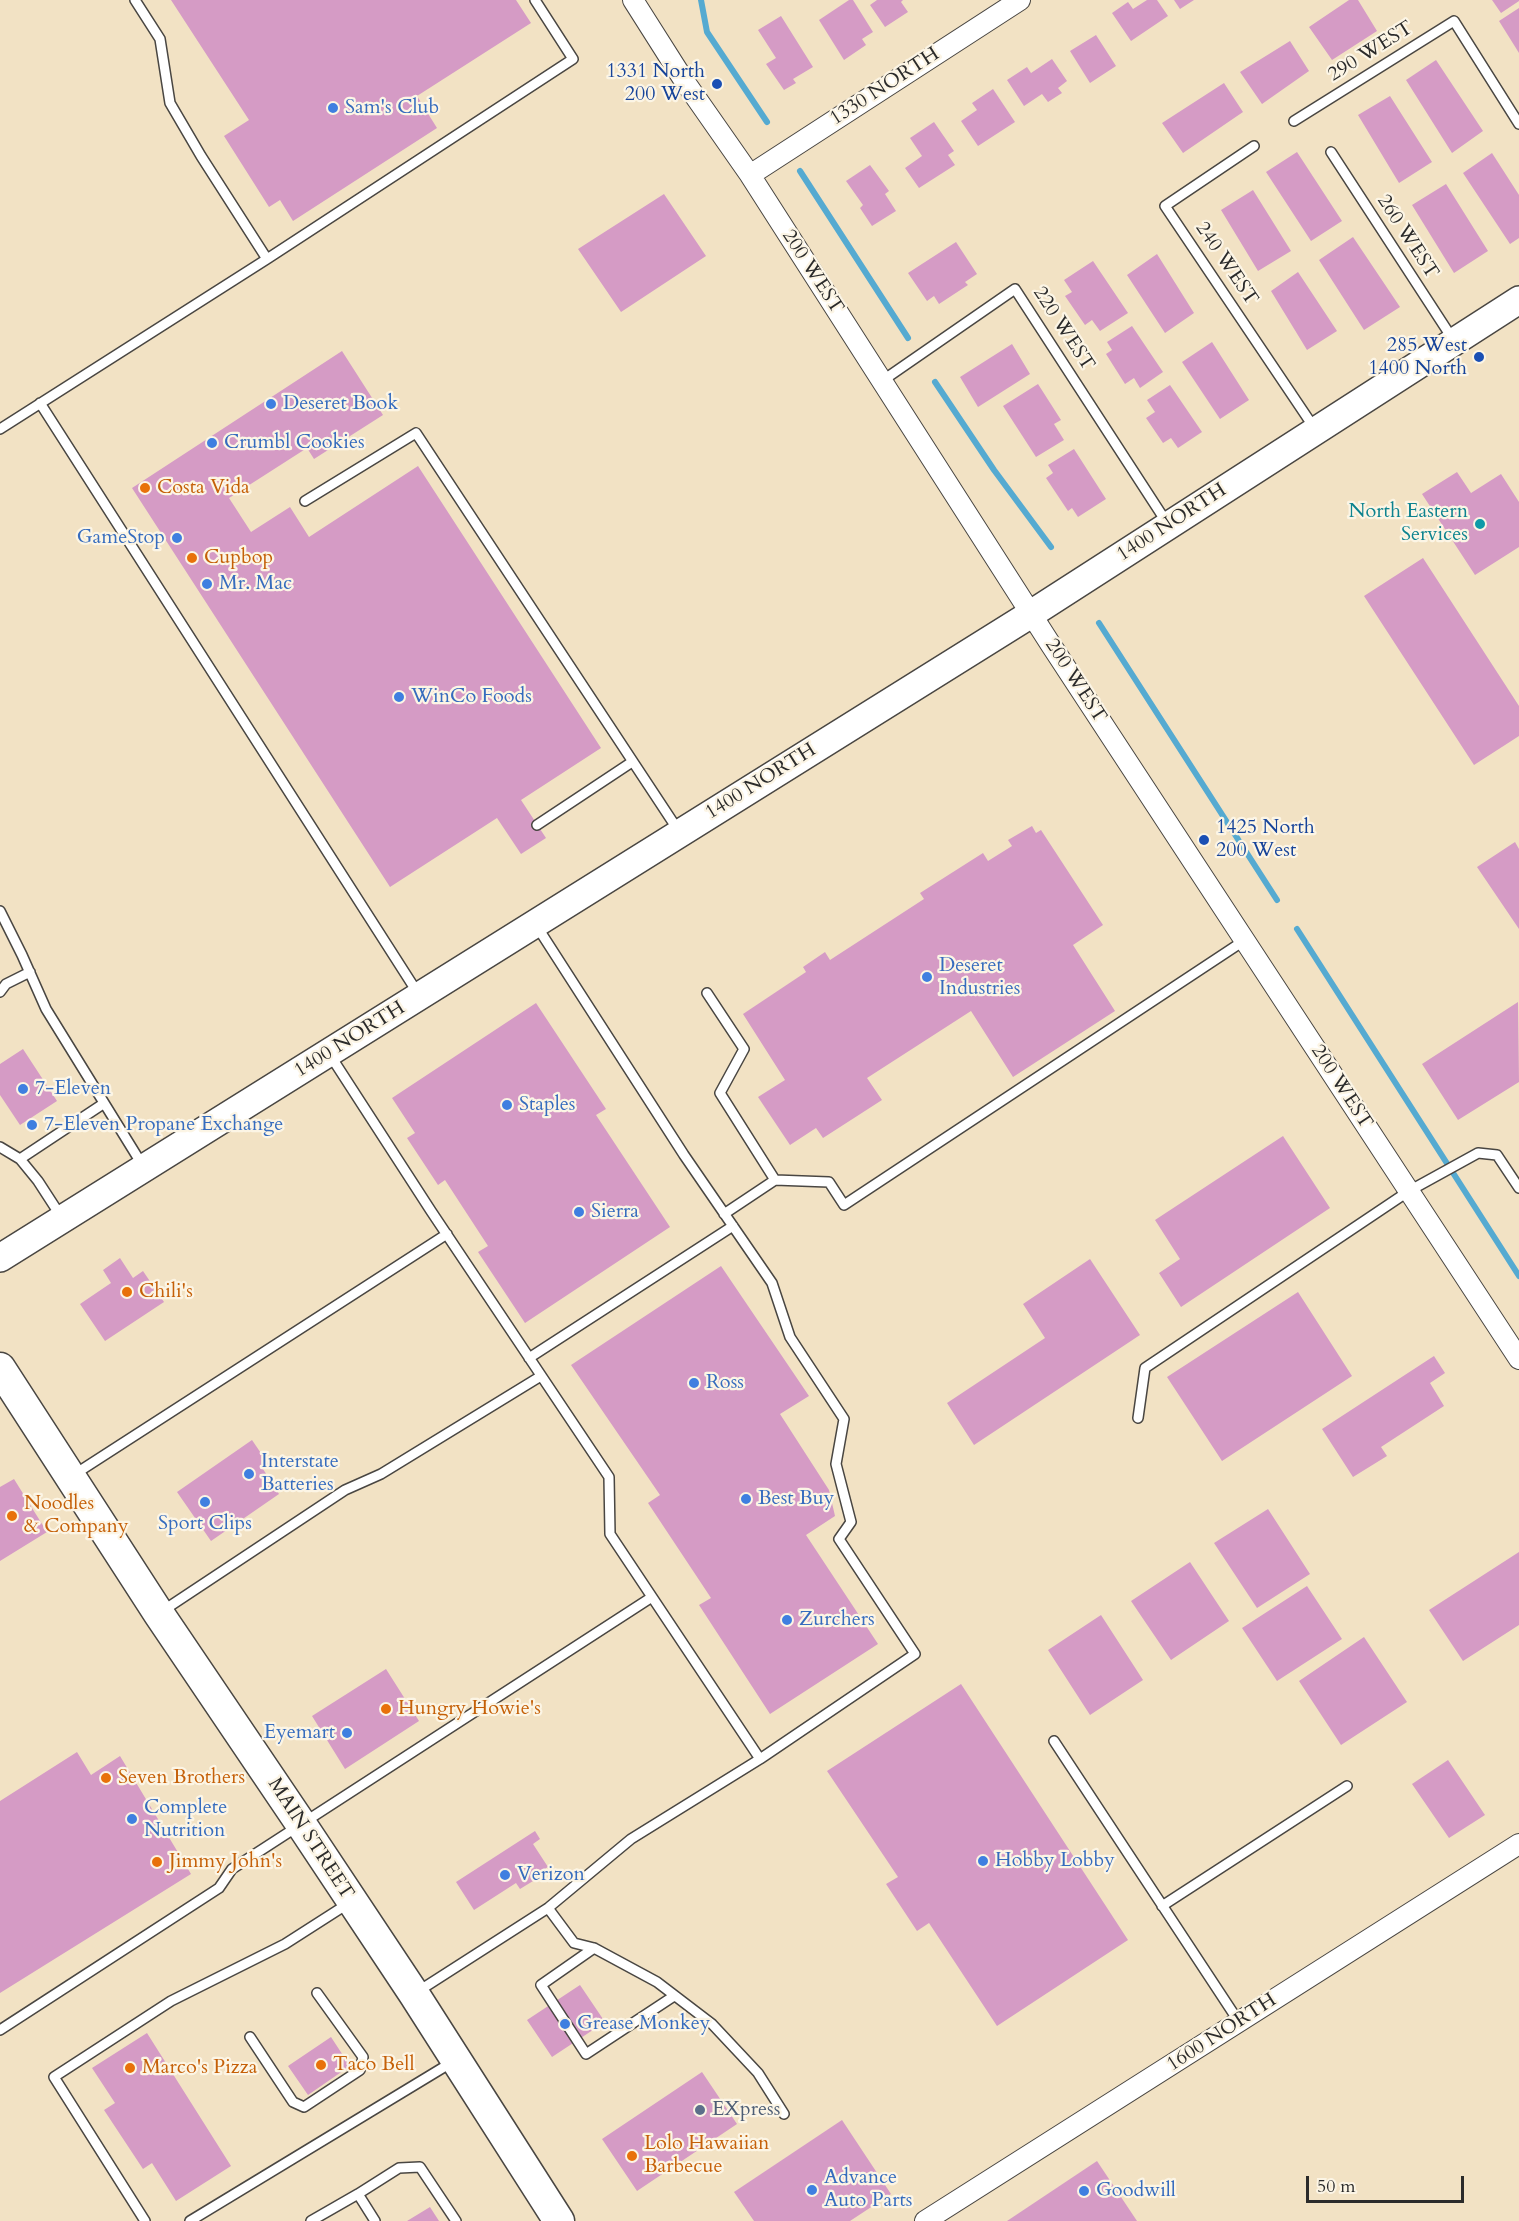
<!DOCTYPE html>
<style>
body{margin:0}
#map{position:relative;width:1519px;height:2221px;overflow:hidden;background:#f2e2c4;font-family:Cardo,serif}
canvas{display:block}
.scale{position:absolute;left:1306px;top:2176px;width:158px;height:27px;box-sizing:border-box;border:3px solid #2b2b2b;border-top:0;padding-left:8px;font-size:18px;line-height:21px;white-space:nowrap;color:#2b2b2b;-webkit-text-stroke:4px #fcf5e5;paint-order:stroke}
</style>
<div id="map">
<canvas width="1519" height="2221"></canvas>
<div class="scale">50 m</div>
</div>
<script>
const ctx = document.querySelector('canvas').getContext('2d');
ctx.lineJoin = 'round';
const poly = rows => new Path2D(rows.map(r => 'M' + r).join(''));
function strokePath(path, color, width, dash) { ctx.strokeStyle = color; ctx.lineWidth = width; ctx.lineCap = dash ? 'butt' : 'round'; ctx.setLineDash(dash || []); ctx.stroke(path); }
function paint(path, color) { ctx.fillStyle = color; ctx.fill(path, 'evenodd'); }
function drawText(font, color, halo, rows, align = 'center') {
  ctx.font = font + ' Cardo,serif'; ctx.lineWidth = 4.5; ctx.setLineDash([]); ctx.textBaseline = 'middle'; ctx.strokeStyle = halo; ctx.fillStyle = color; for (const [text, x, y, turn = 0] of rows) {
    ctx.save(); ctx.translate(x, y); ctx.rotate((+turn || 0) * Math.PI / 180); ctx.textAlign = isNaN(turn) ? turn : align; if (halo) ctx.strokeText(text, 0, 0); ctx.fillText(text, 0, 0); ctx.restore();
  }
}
const stream = poly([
 [701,0,707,32,767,122],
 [800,171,908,338],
 [935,382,994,470,1051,547],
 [1099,623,1277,900],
 [1297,929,1519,1276]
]);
const building = poly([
 [171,0,516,0,531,23,417,96,437,128,293,221,280,200,269,207,224,136,249,120],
 [849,0,853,0,873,32,862,39,866,45,844,60,819,20],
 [877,0,903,0,901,2,908,12,885,27,870,5],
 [1147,0,1157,0,1168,16,1131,41,1112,13,1128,2,1133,9],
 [1174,0,1194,0,1180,9],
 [1349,0,1358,0,1377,31,1332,60,1309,27],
 [1492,0,1519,0,1519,1,1501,13],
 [1519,8,1519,53,1499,21],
 [781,16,813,67,793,79,796,83,784,90,766,64,776,58,758,30],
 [1096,35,1116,66,1090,83,1070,51],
 [1290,41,1309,71,1262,104,1240,72],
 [1052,59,1067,81,1058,88,1062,93,1048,102,1042,94,1024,106,1007,80,1027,67,1031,73],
 [1436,60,1483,131,1452,153,1406,80],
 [1224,83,1243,112,1183,153,1162,123],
 [993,89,1015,122,978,146,961,121,977,110,972,103],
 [1390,96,1432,162,1399,183,1358,115],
 [934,122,954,151,948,155,955,165,919,188,905,168,922,156,910,138],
 [1297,152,1342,221,1311,241,1266,172],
 [1492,153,1519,195,1519,238,1510,244,1463,173],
 [870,165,889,191,885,194,896,211,872,226,860,208,863,205,846,181],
 [1446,184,1488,251,1454,273,1412,205],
 [1253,190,1291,251,1258,271,1221,210],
 [664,194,706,256,621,312,578,249],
 [1353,237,1400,307,1364,330,1319,260],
 [956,242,977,274,965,282,968,285,939,304,934,296,927,301,908,273],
 [1157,254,1194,313,1165,333,1127,275],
 [1093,261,1128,313,1100,331,1092,320,1085,325,1065,296,1072,292,1064,280],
 [1298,272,1337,331,1307,350,1271,291],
 [1132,326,1163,372,1140,388,1134,378,1125,384,1106,354,1112,350,1107,342],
 [1212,342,1249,400,1220,419,1182,362],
 [1012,344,1030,374,978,407,960,377],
 [342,351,383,415,314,459,307,448,229,498,251,532,290,507,309,537,418,466,601,748,521,800,546,838,521,854,497,818,390,887,132,488],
 [1038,384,1061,420,1054,424,1064,440,1036,457,1003,406],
 [1170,385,1202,432,1178,448,1171,438,1163,443,1146,418,1155,412,1147,400],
 [1074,449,1106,499,1078,517,1072,508,1068,511,1046,478,1053,473,1048,465],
 [1457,472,1471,493,1501,474,1519,502,1519,547,1475,575,1422,494],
 [1423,558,1519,706,1519,736,1474,765,1364,596],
 [1032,826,1036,833,1041,830,1103,925,1073,945,1115,1011,1013,1077,971,1011,867,1078,882,1100,823,1138,816,1128,790,1145,758,1097,785,1080,743,1014,806,972,803,967,825,952,830,960,924,899,920,893,983,853,988,861,1012,846,1008,840],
 [1515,842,1519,849,1519,929,1477,867],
 [1518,1002,1519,1082,1458,1120,1422,1064],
 [536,1003,606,1109,596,1115,670,1227,525,1323,478,1252,488,1246,445,1180,438,1185,407,1138,415,1133,392,1098],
 [23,1049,57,1101,20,1125,0,1095,0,1064],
 [1283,1136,1330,1208,1181,1307,1159,1273,1180,1259,1155,1220],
 [120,1258,133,1278,143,1271,164,1302,105,1341,80,1304,111,1283,103,1270],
 [1090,1259,1140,1335,974,1445,947,1403,1045,1338,1023,1304],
 [721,1266,809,1396,780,1414,829,1490,835,1516,806,1535,878,1644,770,1714,699,1605,711,1598,648,1503,660,1495,571,1365],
 [1298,1292,1352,1376,1222,1461,1167,1377],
 [1434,1356,1445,1373,1430,1383,1444,1406,1381,1447,1387,1456,1353,1477,1322,1429],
 [252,1440,269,1465,263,1469,279,1494,211,1541,177,1492],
 [14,1479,47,1532,0,1561,0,1487],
 [1268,1509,1310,1574,1257,1608,1214,1543],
 [1519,1552,1519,1625,1463,1661,1429,1610],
 [1190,1562,1229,1621,1171,1660,1131,1601],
 [1307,1586,1342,1639,1277,1681,1242,1628],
 [1101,1615,1143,1680,1090,1715,1048,1650],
 [1364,1637,1407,1702,1341,1745,1299,1681],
 [386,1669,419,1721,345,1769,312,1716],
 [961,1684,1128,1940,997,2026,929,1923,917,1931,886,1884,898,1877,827,1771],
 [77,1752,91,1775,120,1756,191,1874,0,1993,0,1801],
 [1448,1760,1485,1815,1449,1838,1412,1784],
 [535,1831,540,1839,533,1844,548,1867,536,1874,538,1878,520,1889,516,1883,474,1910,456,1882],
 [580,1985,605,2022,552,2057,527,2020],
 [147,2033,231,2166,176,2201,152,2163,143,2169,104,2110,115,2103,92,2068],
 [331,2037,350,2066,308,2095,288,2066],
 [702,2072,737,2124,637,2191,602,2139],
 [842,2120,891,2194,850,2221,754,2221,734,2192],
 [1097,2161,1137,2221,1007,2221],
 [430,2207,439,2221,407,2221]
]);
const service = poly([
 [135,0,160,39,170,103,201,156,267,259],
 [1294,121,1454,21,1519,124],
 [1254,146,1165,206,1315,429],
 [1331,152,1454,341],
 [882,381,1015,289,1167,523],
 [40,403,419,995],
 [0,429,267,259,573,59,535,0],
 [305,501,416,433,678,830],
 [537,825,632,762],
 [0,911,22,955,46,1009,143,1166],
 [536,925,684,1155,772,1283,790,1337,844,1419,836,1464,851,1522,839,1539,915,1654,760,1759],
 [0,992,6,984,30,972],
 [707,993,744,1049,720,1093,775,1180,829,1182,844,1205,1245,940],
 [330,1055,431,1211,609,1477,610,1534,760,1759,631,1839,548,1908,417,1992],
 [0,1147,20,1159,103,1104],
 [20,1159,38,1181,62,1218],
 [724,1214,775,1180],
 [529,1358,733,1226],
 [1138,1418,1145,1368,1409,1191,1478,1153,1497,1155,1519,1188],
 [75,1474,447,1234],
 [161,1612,345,1490,381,1474,541,1376],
 [1054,1741,1239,2022],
 [1162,1906,1347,1786],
 [548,1908,574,1943,594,1948,657,1982,712,2024,758,2073,784,2114],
 [594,1948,541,1985,586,2054,674,1996],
 [0,2030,219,1888,232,1869,652,1597],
 [250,2037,293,2102,304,2107,360,2070,363,2057,317,1993],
 [358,2194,375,2221],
 [145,2221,54,2077,171,2001,285,1944,349,1903],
 [190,2221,454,2061],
 [311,2221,358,2194,399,2168,420,2167,456,2221]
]);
const minor = poly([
 [633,0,685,82,750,175,1051,645,1519,1359],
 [750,175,1020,0],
 [925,2221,1519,1844]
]);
const secondary = poly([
 [0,1258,1031,614,1519,300]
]);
const primary = poly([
 [0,1368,159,1614,301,1824,414,1994,559,2221]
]);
const markers = [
 [717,84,6,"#1a4fb4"],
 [333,108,6,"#3f7fe0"],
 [1479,357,6,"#1a4fb4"],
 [271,404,6,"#3f7fe0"],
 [212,443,6,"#3f7fe0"],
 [145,488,6,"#e8710a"],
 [1480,524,6,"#0f9aa8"],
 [177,538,6,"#3f7fe0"],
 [192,558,6,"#e8710a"],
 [207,584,6,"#3f7fe0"],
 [399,697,6,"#3f7fe0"],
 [1204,840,6,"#1a4fb4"],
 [927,977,6,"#3f7fe0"],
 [23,1089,6,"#3f7fe0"],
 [507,1105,6,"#3f7fe0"],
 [32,1125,6,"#3f7fe0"],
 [579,1212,6,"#3f7fe0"],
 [127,1292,6,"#e8710a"],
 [694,1383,6,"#3f7fe0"],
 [249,1474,6,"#3f7fe0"],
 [746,1499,6,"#3f7fe0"],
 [205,1502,6,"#3f7fe0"],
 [12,1516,6,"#e8710a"],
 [787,1620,6,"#3f7fe0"],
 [386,1709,6,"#e8710a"],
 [347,1733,6,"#3f7fe0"],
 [106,1778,6,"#e8710a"],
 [132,1819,6,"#3f7fe0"],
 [983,1861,6,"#3f7fe0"],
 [157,1862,6,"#e8710a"],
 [505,1875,6,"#3f7fe0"],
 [565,2024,6,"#3f7fe0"],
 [321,2065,6,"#e8710a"],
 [130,2068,6,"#e8710a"],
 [700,2110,6,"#5c6f8a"],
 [632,2156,6,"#e8710a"],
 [812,2190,6,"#3f7fe0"],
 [1084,2191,6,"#3f7fe0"]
];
const streetNames = [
 ["290 WEST",1371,52,-32],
 ["1330 NORTH",885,87,-33],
 ["260 WEST",1407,237,57],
 ["240 WEST",1226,264,56],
 ["200 WEST",812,272,57],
 ["220 WEST",1063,329,57],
 ["1400 NORTH",1172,523,-33],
 ["200 WEST",1075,681,57],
 ["1400 NORTH",761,782,-32],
 ["1400 NORTH",350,1040,-32],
 ["200 WEST",1341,1087,57],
 ["MAIN STREET",310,1839,57],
 ["1600 NORTH",1222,2033,-33]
];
const transitNames = [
 ["1331 North",705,72],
 ["200 West",705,95],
 ["285 West",1467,346],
 ["1400 North",1467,369],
 ["1425 North",1216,828,"left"],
 ["200 West",1216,851,"left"]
];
const shopNames = [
 ["Sam's Club",345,108],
 ["Deseret Book",283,404],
 ["Crumbl Cookies",224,443],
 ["GameStop",165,538,"right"],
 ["Mr. Mac",219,584],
 ["WinCo Foods",411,697],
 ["Deseret",939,966],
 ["Industries",939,989],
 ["7-Eleven",35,1089],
 ["Staples",519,1105],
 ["7-Eleven Propane Exchange",44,1125],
 ["Sierra",591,1212],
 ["Ross",706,1383],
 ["Interstate",261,1462],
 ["Batteries",261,1485],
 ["Best Buy",758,1499],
 ["Sport Clips",205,1524,"center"],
 ["Zurchers",799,1620],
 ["Eyemart",335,1733,"right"],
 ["Complete",144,1808],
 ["Nutrition",144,1831],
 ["Hobby Lobby",995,1861],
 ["Verizon",517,1875],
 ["Grease Monkey",577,2024],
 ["Advance",824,2178],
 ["Auto Parts",824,2201],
 ["Goodwill",1096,2191]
];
const foodNames = [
 ["Costa Vida",157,488],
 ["Cupbop",204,558],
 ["Chili's",139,1292],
 ["Noodles",24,1504],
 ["& Company",24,1527],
 ["Hungry Howie's",398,1709],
 ["Seven Brothers",118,1778],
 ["Jimmy John's",169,1862],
 ["Taco Bell",333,2065],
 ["Marco's Pizza",142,2068],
 ["Lolo Hawaiian",644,2144],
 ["Barbecue",644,2167]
];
const cultureNames = [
 ["North Eastern",1468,512],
 ["Services",1468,535]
];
const serviceNames = [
 ["EXpress",712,2110]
];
strokePath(stream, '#55aad1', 6);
paint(building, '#d59bc5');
strokePath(service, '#494642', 12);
strokePath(minor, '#494642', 22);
strokePath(secondary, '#494642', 30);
strokePath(primary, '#494642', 33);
strokePath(service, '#fff', 9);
strokePath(minor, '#fff', 20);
strokePath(secondary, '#fff', 27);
strokePath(primary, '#fff', 30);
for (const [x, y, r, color] of markers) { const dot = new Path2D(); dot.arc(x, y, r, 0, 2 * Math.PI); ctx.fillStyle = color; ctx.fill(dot); strokePath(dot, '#fcf5e5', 2); }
drawText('20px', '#2b2b2b', '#fcf5e5', streetNames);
drawText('20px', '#164399', '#fcf5e5', transitNames, 'right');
drawText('20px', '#366cbe', '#fcf5e5', shopNames, 'left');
drawText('20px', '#c56008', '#fcf5e5', foodNames, 'left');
drawText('20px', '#0d838f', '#fcf5e5', cultureNames, 'right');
drawText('20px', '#4e5e75', '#fcf5e5', serviceNames, 'left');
</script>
